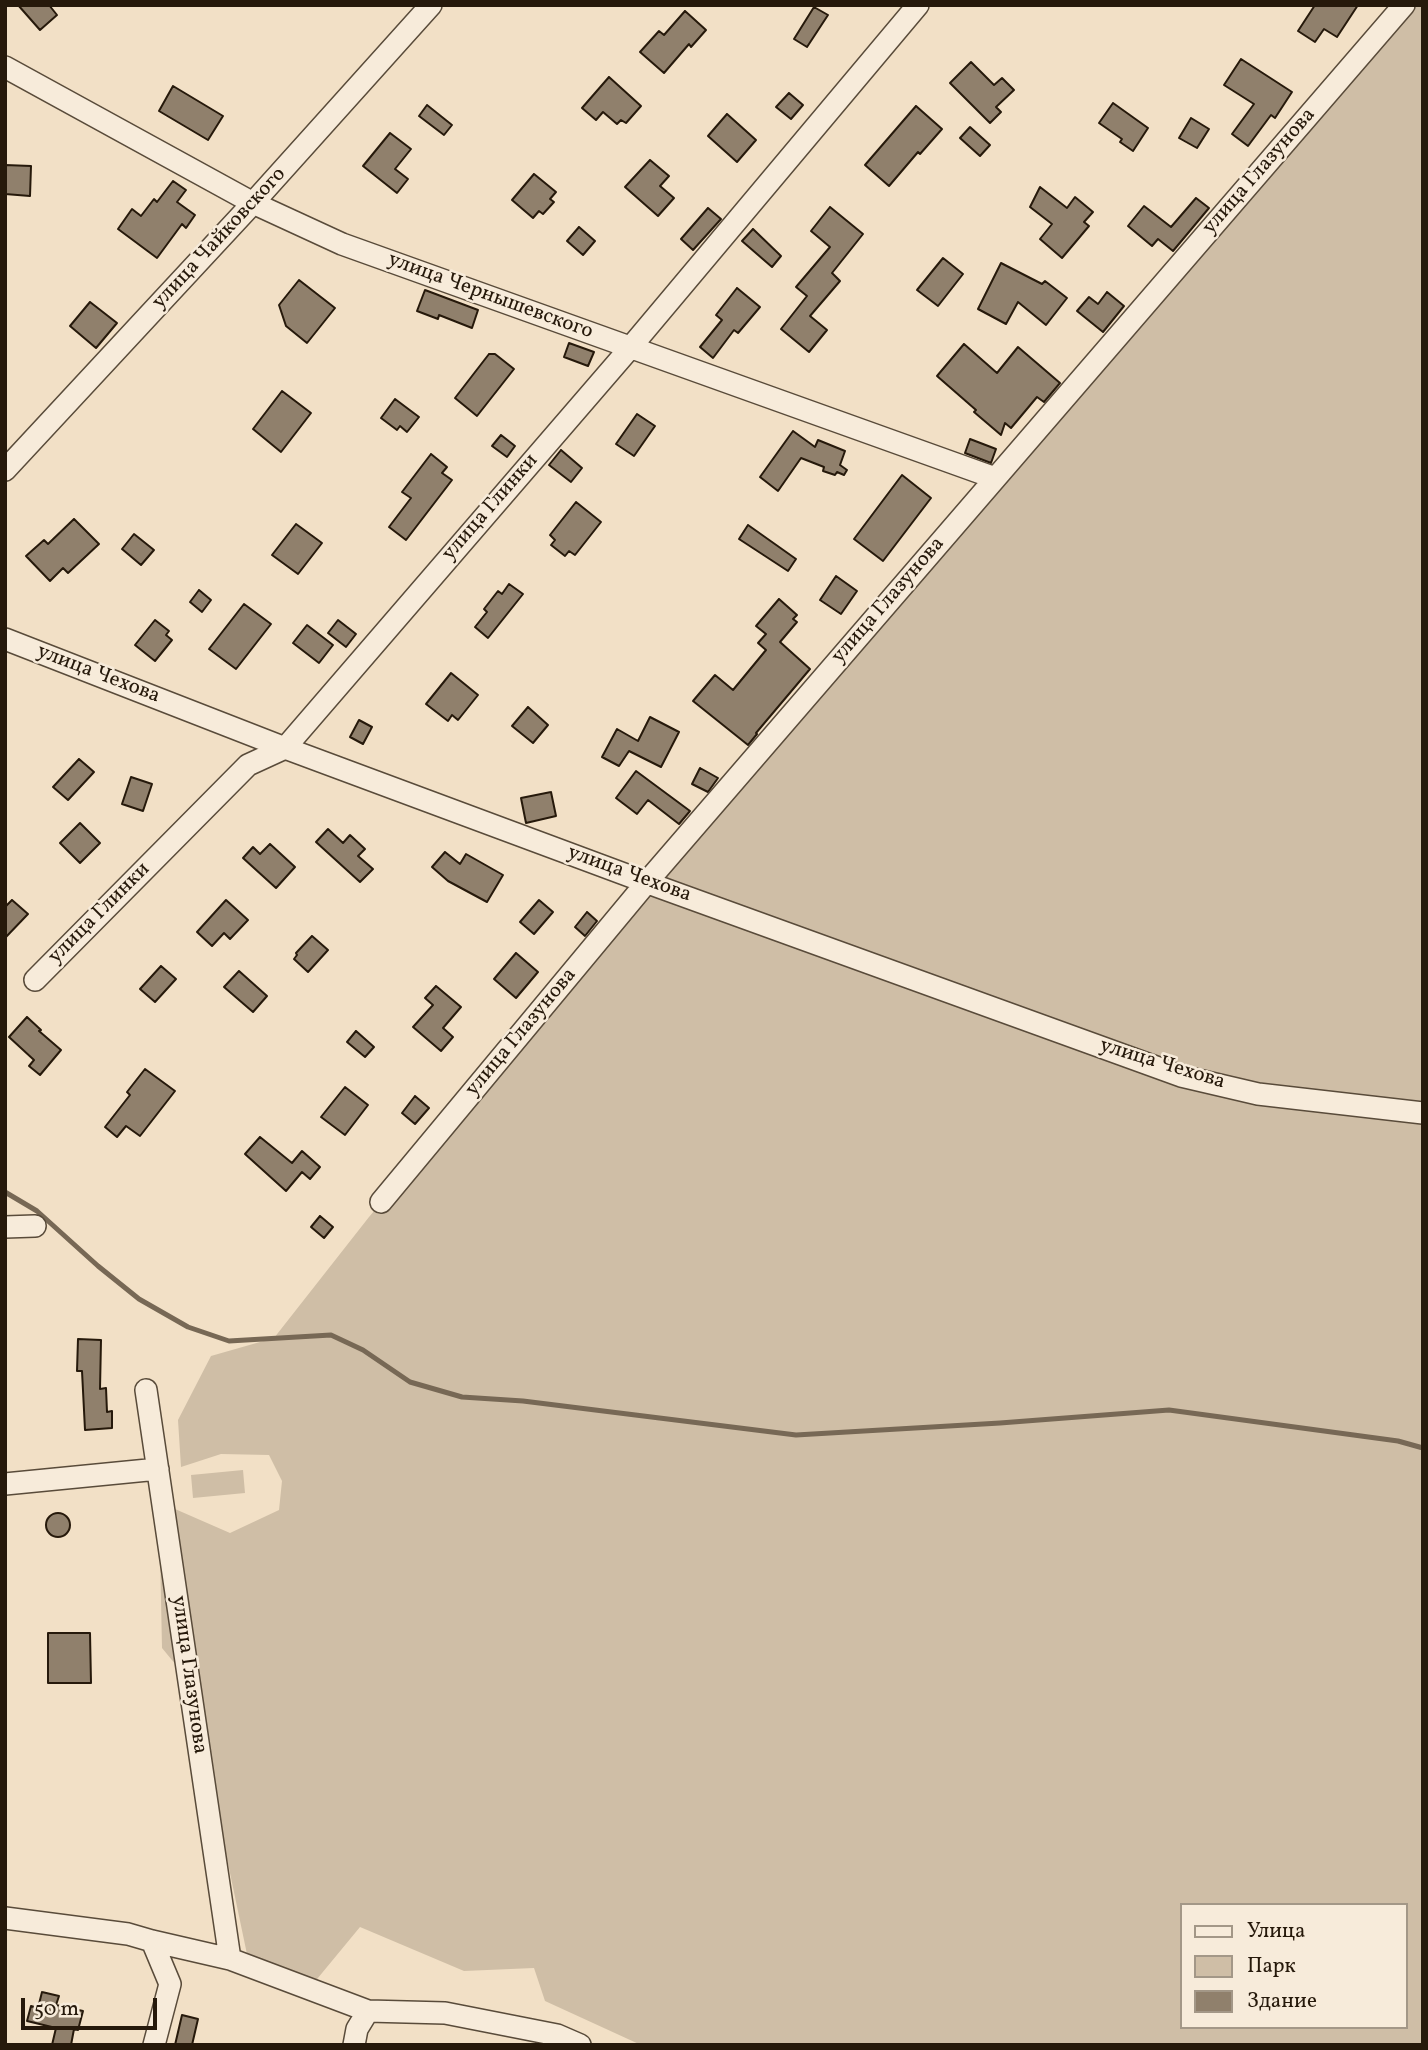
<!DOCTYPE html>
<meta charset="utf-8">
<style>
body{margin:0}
#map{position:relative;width:1428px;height:2050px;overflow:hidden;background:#f2e0c6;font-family:Vollkorn,serif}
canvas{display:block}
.frame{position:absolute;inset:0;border:7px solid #26190b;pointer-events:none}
.legend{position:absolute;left:1180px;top:1903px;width:228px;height:126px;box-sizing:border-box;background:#f7ebda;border:2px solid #a39787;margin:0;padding:9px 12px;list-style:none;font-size:21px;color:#26190b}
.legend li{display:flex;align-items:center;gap:14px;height:35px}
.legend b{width:35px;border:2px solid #a39787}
.scale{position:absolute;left:21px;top:1998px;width:136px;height:32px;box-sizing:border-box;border:4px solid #26190b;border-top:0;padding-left:9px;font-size:21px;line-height:24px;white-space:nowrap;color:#26190b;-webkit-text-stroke:5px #f7ebda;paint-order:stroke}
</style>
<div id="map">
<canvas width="1428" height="2050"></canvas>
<div class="frame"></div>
<ul class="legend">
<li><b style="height:9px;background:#f7ebda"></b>Улица</li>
<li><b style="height:19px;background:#cfbea6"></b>Парк</li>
<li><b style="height:19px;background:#90806c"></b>Здание</li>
</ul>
<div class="scale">50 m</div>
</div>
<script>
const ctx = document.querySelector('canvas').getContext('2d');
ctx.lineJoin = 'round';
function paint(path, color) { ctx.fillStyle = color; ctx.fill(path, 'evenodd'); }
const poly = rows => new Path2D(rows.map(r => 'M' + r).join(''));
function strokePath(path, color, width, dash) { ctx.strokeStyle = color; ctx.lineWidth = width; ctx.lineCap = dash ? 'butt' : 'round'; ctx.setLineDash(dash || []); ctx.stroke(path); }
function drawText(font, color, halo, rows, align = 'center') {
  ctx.font = font + ' Vollkorn,serif'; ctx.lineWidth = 5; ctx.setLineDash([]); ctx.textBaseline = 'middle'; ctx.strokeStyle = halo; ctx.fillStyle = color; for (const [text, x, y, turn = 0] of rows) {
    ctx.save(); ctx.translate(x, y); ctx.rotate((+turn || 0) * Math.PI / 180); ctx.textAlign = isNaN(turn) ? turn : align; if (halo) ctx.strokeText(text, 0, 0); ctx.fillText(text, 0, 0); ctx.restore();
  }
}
const green = poly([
 [1423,5,1423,2045,641,2045,545,2001,534,1968,464,1971,360,1927,308,1990,248,1959,190,1682,162,1648,159,1502,230,1533,279,1510,282,1481,269,1455,221,1454,181,1467,178,1420,211,1356,274,1338,369,1217,924,560,995,478,1314,126,1396,6],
 [1181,1905,1405,1905,1405,2027,1181,2027],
 [243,1470,245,1493,193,1498,191,1475]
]);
const stream = poly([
 [5,1192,37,1211,98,1266,139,1299,188,1327,229,1341,331,1335,363,1350,410,1382,462,1397,523,1401,796,1435,1000,1423,1169,1410,1398,1441,1423,1448]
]);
const building = poly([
 [18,5,49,5,57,15,40,30,18,5],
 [1315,5,1358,5,1337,37,1324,29,1315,42,1298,31,1315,5],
 [814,7,828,15,807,47,794,39,814,7],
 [685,11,706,30,691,47,689,44,664,73,640,52,659,31,664,35,685,11],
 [1241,59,1292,92,1275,118,1271,115,1248,146,1232,134,1254,104,1224,85,1241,59],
 [971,62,994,85,1002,78,1014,90,996,107,1001,112,990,123,950,83,971,62],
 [609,77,641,106,626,123,621,120,617,124,603,112,596,120,582,108,609,77],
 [173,86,223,116,208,140,159,111,173,86],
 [789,93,803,105,791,119,776,107,789,93],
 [1113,103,1148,128,1133,151,1120,142,1122,139,1099,123,1113,103],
 [427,105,452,125,444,135,419,116,427,105],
 [916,106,942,129,920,154,918,152,889,186,865,165,916,106],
 [727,114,756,140,737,162,708,136,727,114],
 [1191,118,1209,129,1197,148,1179,138,1191,118],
 [970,127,990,145,980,156,960,138,970,127],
 [390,133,411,149,395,169,408,179,397,193,363,166,390,133],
 [650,160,669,176,660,186,674,198,658,216,625,187,650,160],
 [5,165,31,166,30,196,5,194,5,165],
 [534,174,556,192,550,199,554,202,543,214,539,211,533,218,512,200,534,174],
 [173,181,186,190,177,202,195,215,186,228,182,224,157,258,118,229,132,209,141,216,154,199,157,202,173,181],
 [1040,187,1067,208,1075,197,1093,212,1084,222,1089,226,1062,258,1040,239,1052,224,1030,207,1040,187],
 [1196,198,1209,208,1173,251,1158,239,1152,246,1128,226,1144,206,1171,227,1196,198],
 [830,207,863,234,832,273,840,281,810,316,827,330,809,352,781,329,807,296,796,287,830,247,811,231,830,207],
 [708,208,721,219,693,250,681,239,708,208],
 [579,227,595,241,583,255,567,241,579,227],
 [753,229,781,256,772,267,742,241,753,229],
 [943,258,963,274,938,306,917,290,943,258],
 [1001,263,1042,284,1045,281,1067,298,1046,325,1018,302,1006,324,978,309,1001,263],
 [299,280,335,308,307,343,286,326,279,305,299,280],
 [737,288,760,307,738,333,734,330,713,358,700,347,722,320,716,315,737,288],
 [425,290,478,310,472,328,439,315,438,319,417,311,425,290],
 [1107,292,1124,306,1103,332,1077,311,1089,297,1098,304,1107,292],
 [90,302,117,323,96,348,70,326,90,302],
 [569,343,594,352,588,366,564,357,569,343],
 [964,344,997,373,1018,347,1060,383,1044,402,1037,397,1011,428,1005,423,1001,435,974,412,976,410,937,376,964,344],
 [489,354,495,354,514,369,477,416,455,398,489,354],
 [282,391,311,413,281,452,253,429,282,391],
 [395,399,419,417,407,432,400,426,397,430,381,418,395,399],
 [637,414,655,426,634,456,616,444,637,414],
 [793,431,815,447,818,440,845,451,840,465,847,470,844,475,837,472,835,475,823,471,824,467,801,458,778,491,760,477,793,431],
 [501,435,515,446,507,457,492,446,501,435],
 [970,439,996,449,991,463,965,453,970,439],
 [561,450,582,468,571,482,549,465,561,450],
 [431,454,447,467,442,473,452,480,406,540,389,527,411,498,402,492,431,454],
 [902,475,931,498,883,561,854,539,902,475],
 [576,502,601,522,575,555,569,551,565,556,551,545,555,540,550,535,576,502],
 [74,519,99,544,68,573,63,568,50,581,26,556,44,540,48,544,74,519],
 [296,524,322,543,298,574,272,555,296,524],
 [748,525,796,559,788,571,739,539,748,525],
 [134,534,154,550,141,565,122,549,134,534],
 [836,576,857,591,841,614,820,600,836,576],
 [509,584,523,594,488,638,475,627,487,612,484,609,498,591,502,594,509,584],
 [199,590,211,600,202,612,190,602,199,590],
 [779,599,797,615,793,619,797,622,780,642,810,669,756,733,757,734,748,745,693,701,715,675,733,690,766,650,758,643,766,634,756,626,779,599],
 [244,604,271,624,236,669,209,649,244,604],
 [155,620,169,631,166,635,172,640,155,661,135,645,155,620],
 [338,620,356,634,346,647,328,633,338,620],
 [307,625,333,645,319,663,293,643,307,625],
 [451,673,478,695,458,720,452,715,448,721,426,704,451,673],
 [528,707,548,725,533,743,512,726,528,707],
 [650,717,679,732,661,767,629,751,619,766,602,757,617,729,638,741,650,717],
 [359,720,372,727,363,744,350,737,359,720],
 [79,759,94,772,68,800,53,787,79,759],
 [700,768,718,778,708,792,692,784,700,768],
 [636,771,690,811,679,824,648,800,637,814,616,798,636,771],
 [131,777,152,784,143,811,122,804,131,777],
 [551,792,556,816,526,823,521,798,551,792],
 [80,823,100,843,80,863,60,843,80,823],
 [328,829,343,843,350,835,365,849,358,856,373,869,360,882,316,842,328,829],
 [270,844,295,867,276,888,243,858,253,847,260,854,270,844],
 [445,852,460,864,466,854,503,875,487,902,448,881,432,867,445,852],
 [12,900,28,914,5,938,5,907,12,900],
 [226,900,248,920,230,939,224,933,212,946,197,932,226,900],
 [539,900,553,912,534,934,520,922,539,900],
 [587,912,597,921,585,936,575,927,587,912],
 [312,936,328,950,308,972,294,959,297,955,296,953,312,936],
 [516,953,538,972,516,998,494,979,516,953],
 [161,966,176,979,155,1002,140,989,161,966],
 [239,971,267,996,253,1012,224,987,239,971],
 [436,986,461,1007,443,1028,453,1037,441,1051,413,1027,433,1005,425,998,436,986],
 [27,1017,41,1030,39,1031,61,1050,40,1075,29,1066,34,1060,9,1037,27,1017],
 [356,1031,374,1047,365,1057,347,1042,356,1031],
 [145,1069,175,1091,140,1136,126,1126,117,1137,105,1127,130,1095,127,1092,145,1069],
 [345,1087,368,1105,345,1135,321,1117,345,1087],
 [415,1096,429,1108,415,1124,402,1113,415,1096],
 [260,1137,292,1163,302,1151,320,1167,310,1179,302,1172,286,1191,245,1154,260,1137],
 [320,1216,333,1227,324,1238,311,1227,320,1216],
 [78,1339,101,1340,100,1389,106,1388,107,1412,112,1411,112,1428,85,1430,82,1371,77,1371,78,1339],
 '46 1525a12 12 0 1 1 24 0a12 12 0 1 1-24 0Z',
 [48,1633,90,1633,91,1683,48,1683,48,1633],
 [42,1992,59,1996,56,2005,83,2011,78,2030,74,2029,71,2045,52,2045,56,2028,27,2021,31,2006,38,2008,42,1992],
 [182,2015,198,2019,192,2045,175,2045,182,2015]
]);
const minor = poly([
 [5,67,253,203,342,244,995,478],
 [5,470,253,203,431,5],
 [5,639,285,748,659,887,1181,1076,1258,1094,1423,1113],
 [35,980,248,765,285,748,630,348,918,5],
 [381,1202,647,882,1404,5],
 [5,1227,35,1226],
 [146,1390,230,1959],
 [5,1484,158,1469],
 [5,1918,128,1934,152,1941,230,1959,368,2011,445,2013,557,2035,580,2045],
 [152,1941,170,1984,154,2045],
 [354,2045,357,2029,368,2011]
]);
const streetNames = [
 ["улица Глазунова",1260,172,-49],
 ["улица Чайковского",220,239,-47],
 ["улица Чернышевского",490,297,20],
 ["улица Глинки",491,508,-49],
 ["улица Глазунова",889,601,-49],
 ["улица Чехова",98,675,21],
 ["улица Чехова",629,875,20],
 ["улица Глинки",100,914,-45],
 ["улица Глазунова",522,1033,-50],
 ["улица Чехова",1162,1065,17],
 ["улица Глазунова",188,1675,82]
];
paint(green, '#cfbea6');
strokePath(stream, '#776855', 5);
paint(building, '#90806c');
strokePath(building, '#26190b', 2);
strokePath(minor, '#594b3a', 24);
strokePath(minor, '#f7ebda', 21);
drawText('21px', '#26190b', '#f7ebda', streetNames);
</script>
